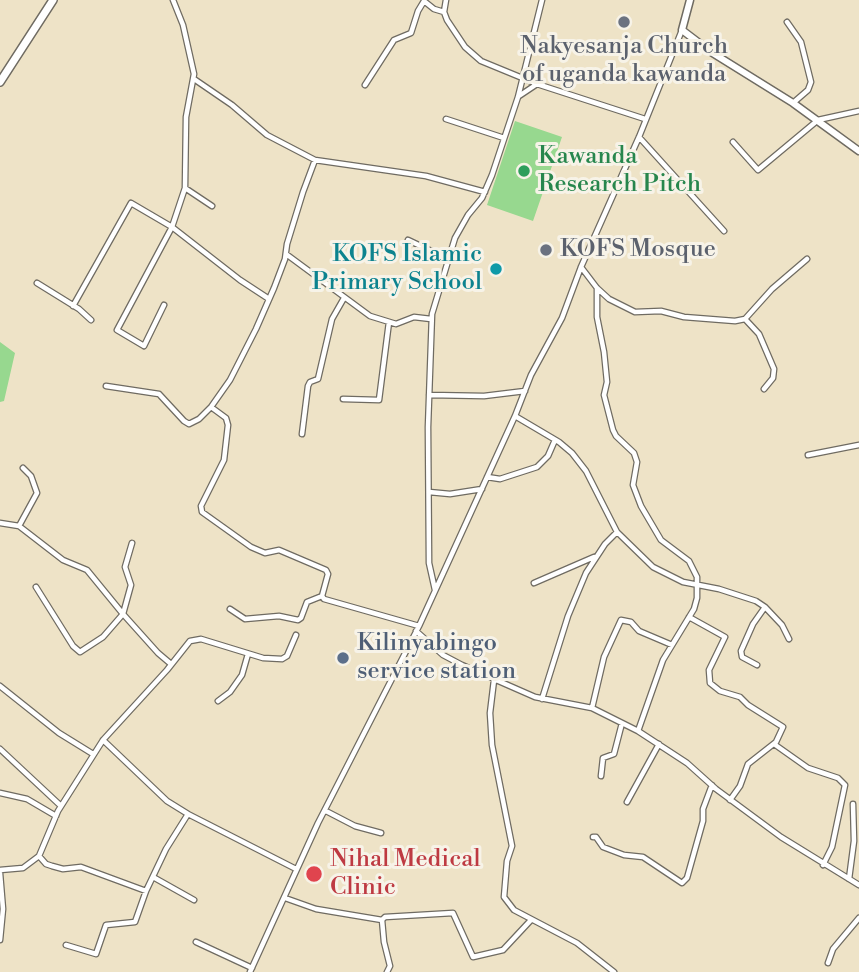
<!DOCTYPE html>
<style>
body{margin:0}
canvas{display:block;background:#eee3c7}
</style>
<canvas width="859" height="972"></canvas>
<script>
const ctx = document.querySelector('canvas').getContext('2d');
ctx.lineJoin = 'round';
function paint(path, color) { ctx.fillStyle = color; ctx.fill(path, 'evenodd'); }
const poly = rows => new Path2D(rows.map(r => 'M' + r).join(''));
function strokePath(path, color, width, dash) { ctx.strokeStyle = color; ctx.lineWidth = width; ctx.lineCap = dash ? 'butt' : 'round'; ctx.setLineDash(dash || []); ctx.stroke(path); }
function drawText(font, color, halo, rows, align = 'center') {
  ctx.font = font + ' "Libre Bodoni",serif'; ctx.lineWidth = 6; ctx.setLineDash([]); ctx.textBaseline = 'middle'; ctx.strokeStyle = halo; ctx.fillStyle = color; for (const [text, x, y, turn = 0] of rows) {
    ctx.save(); ctx.translate(x, y); ctx.rotate((+turn || 0) * Math.PI / 180); ctx.textAlign = isNaN(turn) ? turn : align; if (halo) ctx.strokeText(text, 0, 0); ctx.fillText(text, 0, 0); ctx.restore();
  }
}
const green = poly([
 [515,121,562,137,533,221,487,205],
 [0,342,15,353,4,401,0,402]
]);
const minor = poly([
 [173,0,183,25,194,74,186,117,185,188,212,206],
 [446,0,444,12,447,20,465,47,481,61,537,84,645,119],
 [424,1,434,9,444,12],
 [787,22,801,42,811,82,808,90,793,103],
 [194,79,232,105,267,135,315,160,426,176,485,192],
 [365,85,394,40,411,33,418,11,424,1],
 [519,96,537,84],
 [446,119,504,138],
 [639,137,724,231],
 [733,142,758,170,818,120,859,111],
 [408,240,448,259],
 [286,254,370,316,396,324,414,317,431,319],
 [581,267,597,288,609,299,635,312,661,311,684,317,735,321,745,319,772,289,807,259],
 [37,283,79,309,91,320],
 [597,288,597,317,604,352,607,382,604,395,613,430,616,436,634,453,637,462,633,485,641,506,661,540,689,561,697,577,697,598,694,609,663,660,638,731],
 [164,305,144,346,117,330,172,227,185,188],
 [73,306,131,203,172,227,240,280,269,299],
 [745,319,759,334,774,369,773,378,764,389],
 [106,386,159,394,184,421,189,424,199,419,211,407,230,380,256,329,274,288,285,259,287,244,303,192,315,160],
 [429,395,484,396,525,391],
 [343,399,379,400,389,322],
 [211,407,226,418,228,425,224,460,201,506,202,512,251,547,265,553,279,550,326,570,328,574,322,596,324,599,419,626],
 [515,416,559,442,572,453,586,471,617,532,653,567,683,582,719,589,756,601,765,607,782,625,789,639],
 [302,434,308,386,310,382,318,379,332,319,344,298],
 [808,455,859,445],
 [487,477,500,479,537,467,548,456,555,440],
 [429,492,450,494,482,489],
 [0,523,19,526,63,560,87,570,123,614,158,653,171,664],
 [19,526,37,493,31,476,23,468],
 [534,583,594,557],
 [36,587,73,646,80,652,103,637,123,614,131,585,125,567,132,543],
 [435,590,429,563,428,427,432,314,455,238,468,215,482,198,492,175,518,97,542,0],
 [230,609,245,619,279,616,298,620,301,618,307,602,322,596],
 [689,617,725,637,709,670,710,683,720,691,740,697,748,705,783,727,776,742,748,764,740,786,730,800],
 [416,631,443,655,462,665,535,697,592,708,638,731,687,763,716,789,781,837,859,885],
 [757,665,742,657,741,651,753,624,765,607],
 [494,680,490,713,492,745,512,846,507,861,504,897,514,910,577,943,614,972],
 [0,686,59,733,93,754],
 [542,699,568,616,586,573,605,544,617,532],
 [218,701,230,692,242,675,248,654],
 [592,708,604,657,621,620,631,622,639,631,672,645],
 [103,740,167,801,188,814,296,869],
 [774,744,808,768,838,778,845,785,832,847,823,865],
 [0,749,61,806],
 [601,776,603,758,614,754,622,723],
 [0,793,27,799,56,816],
 [627,802,659,744],
 [326,811,355,826,381,833],
 [593,837,596,837,603,847,624,855,643,857,682,883,687,878,703,821,703,809,712,785],
 [39,856,46,864,52,866,63,869,81,867,146,891],
 [0,870,23,868,39,856,58,811,103,740,167,670,190,641,201,639,263,658,282,659,287,656,296,635],
 [0,873,3,909,0,940],
 [153,877,194,900],
 [849,879,854,841,853,804],
 [285,898,316,909,382,920,385,917,453,913,473,957,503,950,531,920],
 [382,920,384,942,390,966,387,972],
 [196,942,252,968],
 [66,945,96,954,106,925,135,922,146,891,166,849,188,814],
 [828,963,833,949,859,918],
 [250,972,318,823,419,626,515,416,531,375,562,318,581,267,639,137,682,30]
]);
const tertiary = poly([
 [690,0,682,30,711,52,793,103,859,151]
]);
const primary = poly([
 [0,82,53,0]
]);
const markers = [
 [624,22,7,"#6b7280"],
 [524,171,7,"#2e9e5b"],
 [546,250,7,"#6b7280"],
 [496,269,7,"#0f9aa8"],
 [343,658,7,"#5c6f8a"],
 [314,874,9,"#e0444e"]
];
const worshipNames = [
 ["Nakyesanja Church",624,47],
 ["of uganda kawanda",624,75],
 ["KOFS Mosque",560,250,"left"]
];
const leisureNames = [
 ["Kawanda",538,157],
 ["Research Pitch",538,185]
];
const cultureNames = [
 ["KOFS Islamic",482,255],
 ["Primary School",482,283]
];
const serviceNames = [
 ["Kilinyabingo",357,644],
 ["service station",357,672]
];
const healthNames = [
 ["Nihal Medical",330,860],
 ["Clinic",330,888]
];
paint(green, '#97d88f');
strokePath(minor, '#6f6b62', 7);
strokePath(tertiary, '#6f6b62', 9);
strokePath(primary, '#6f6b62', 10);
strokePath(minor, '#fff', 4.5);
strokePath(tertiary, '#fff', 6);
strokePath(primary, '#fff', 7);
for (const [x, y, r, color] of markers) { const dot = new Path2D(); dot.arc(x, y, r, 0, 2 * Math.PI); ctx.fillStyle = color; ctx.fill(dot); strokePath(dot, '#f7f3e8', 2.5); }
drawText('24px', '#5b616d', '#f7f3e8', worshipNames);
drawText('24px', '#27864d', '#f7f3e8', leisureNames, 'left');
drawText('24px', '#0d838f', '#f7f3e8', cultureNames, 'right');
drawText('24px', '#4e5e75', '#f7f3e8', serviceNames, 'left');
drawText('24px', '#be3a42', '#f7f3e8', healthNames, 'left');
</script>
